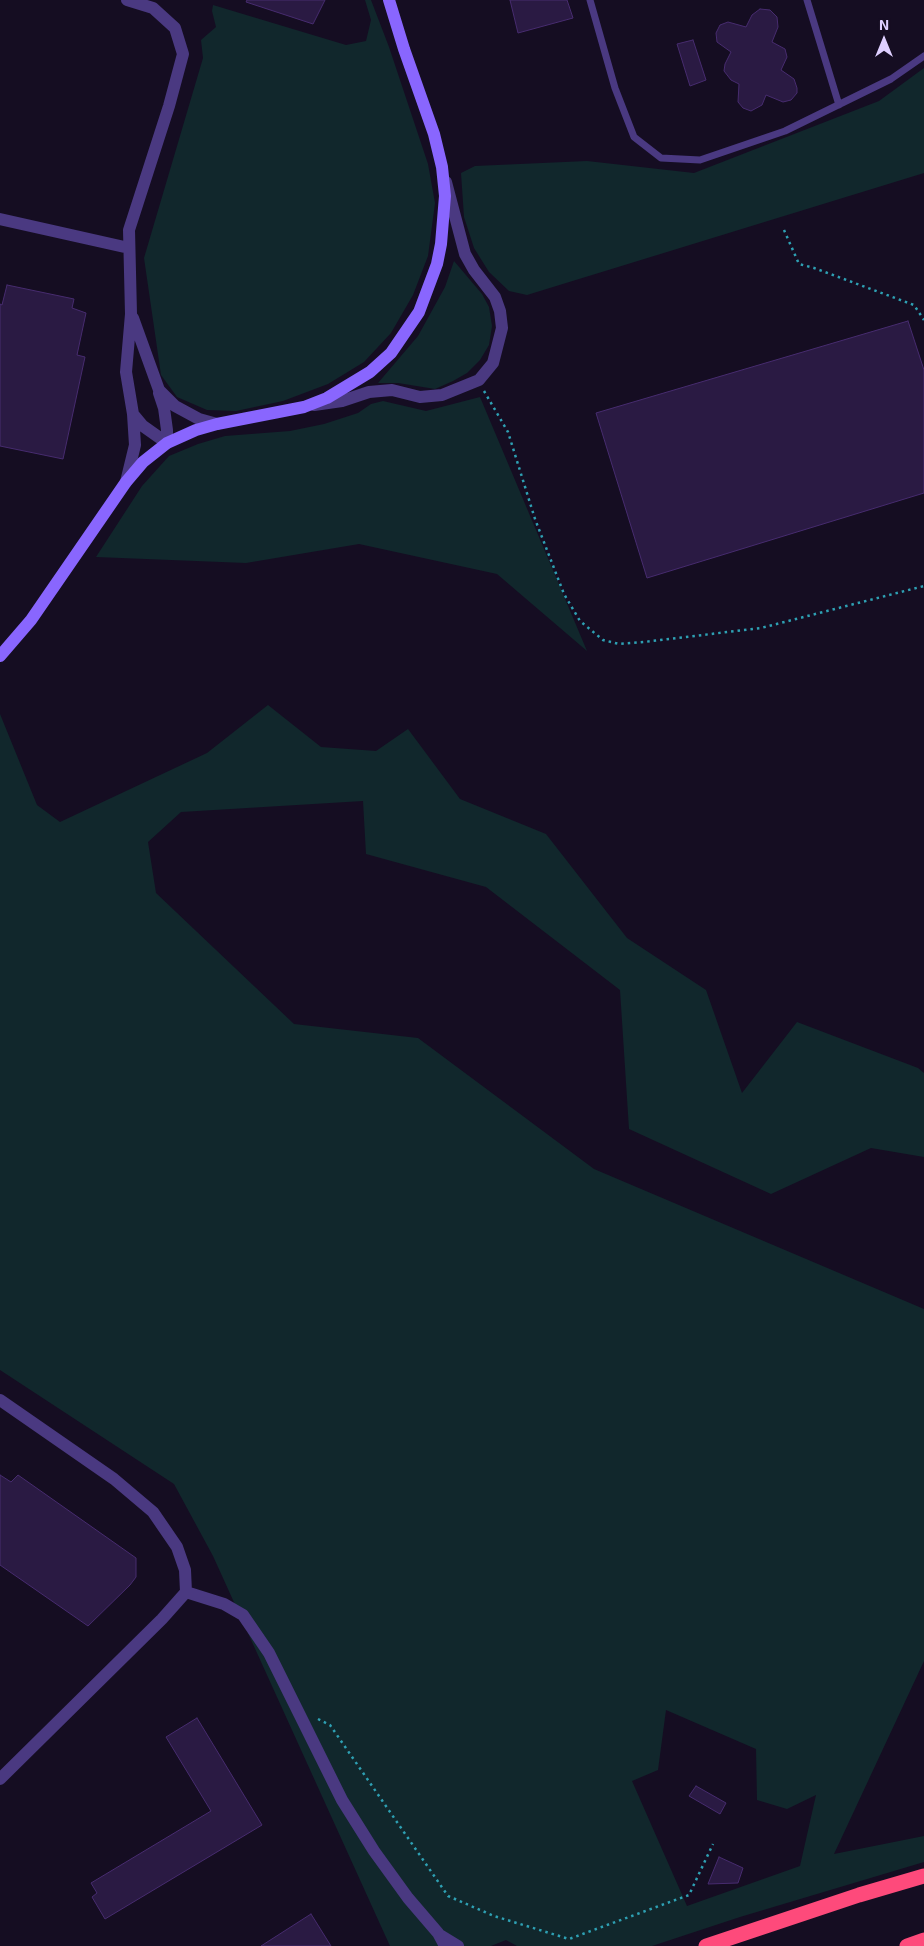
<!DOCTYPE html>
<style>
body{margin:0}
#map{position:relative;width:924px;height:1946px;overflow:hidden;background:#150d22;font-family:"Exo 2",sans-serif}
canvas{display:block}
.north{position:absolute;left:859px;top:15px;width:50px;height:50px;-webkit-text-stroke:4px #150d22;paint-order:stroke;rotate:0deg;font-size:14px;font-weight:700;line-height:20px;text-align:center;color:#decfff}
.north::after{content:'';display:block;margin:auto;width:18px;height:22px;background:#decfff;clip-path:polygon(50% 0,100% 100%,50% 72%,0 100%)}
</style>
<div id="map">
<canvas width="924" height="1946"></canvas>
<div class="north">N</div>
</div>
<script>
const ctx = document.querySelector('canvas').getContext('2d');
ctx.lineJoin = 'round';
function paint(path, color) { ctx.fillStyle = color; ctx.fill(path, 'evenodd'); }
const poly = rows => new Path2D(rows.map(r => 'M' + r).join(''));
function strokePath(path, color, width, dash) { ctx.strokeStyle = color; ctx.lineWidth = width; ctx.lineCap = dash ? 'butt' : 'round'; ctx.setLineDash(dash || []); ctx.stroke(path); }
const green = poly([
 [365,0,371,0,389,47,428,164,435,203,428,256,413,295,391,333,364,362,328,384,283,401,236,411,207,410,177,397,161,375,144,258,203,58,201,40,216,27,212,11,213,5,346,45,366,41,371,20],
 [924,68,924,173,527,295,509,291,489,272,474,248,464,217,461,173,475,166,587,161,694,173,879,101],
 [454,261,482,294,489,307,492,326,489,345,480,360,467,373,453,381,435,389,398,383,378,383,418,336,445,287],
 [480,397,587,651,497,574,359,544,246,563,96,557,142,486,169,456,198,444,225,436,290,431,324,424,358,413,371,404,383,401,426,411],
 [268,705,321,747,376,751,408,729,460,799,546,834,627,938,706,990,742,1093,797,1022,918,1068,924,1073,924,1157,871,1148,771,1194,629,1129,620,990,486,887,366,854,363,801,181,812,148,842,156,893,294,1024,418,1038,594,1169,924,1309,924,1661,834,1854,924,1836,924,1862,740,1917,652,1946,517,1946,506,1940,491,1946,390,1946,213,1556,174,1484,0,1370,0,714,37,805,60,822,207,753],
 [666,1710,756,1749,757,1800,787,1809,816,1795,800,1866,687,1906,632,1781,658,1770]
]);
const building = poly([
 [247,0,325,0,313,24,246,2,247,0],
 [510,0,567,0,573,18,518,33,510,0],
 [760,9,770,10,777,17,778,27,772,42,785,49,787,57,781,70,794,79,797,88,797,93,791,100,783,102,766,95,762,105,751,111,743,108,738,102,739,84,731,80,724,71,725,64,731,52,717,42,716,33,720,25,728,22,746,27,752,15,760,9],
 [693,40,706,80,690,86,677,44,693,40],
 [7,285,74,299,72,308,86,313,77,355,85,357,63,459,0,446,0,304,2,305,7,285],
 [908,321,924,370,924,493,647,578,596,413,908,321],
 [0,1475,11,1482,18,1475,136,1558,136,1577,130,1585,88,1626,0,1565,0,1475],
 [197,1718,262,1825,105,1919,92,1897,97,1893,91,1883,211,1811,166,1737,197,1718],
 [696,1786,726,1803,720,1814,689,1796,696,1786],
 [719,1857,743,1868,738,1883,708,1884,719,1857],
 [311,1914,331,1946,261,1946,311,1914]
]);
const path = poly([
 [784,230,799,264,814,268,914,305,924,320],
 [484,391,508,432,535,519,564,594,580,621,603,640,619,644,644,642,761,628,924,586],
 [318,1719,330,1725,448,1896,494,1916,569,1939,689,1895,713,1844]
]);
const lane = poly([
 [590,0,615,88,634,137,661,158,700,160,785,131,891,79,924,56],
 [807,0,839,105]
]);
const street = poly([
 [0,219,129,248],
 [133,318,159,390,175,406,199,419,217,424],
 [314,405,342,401,369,392,392,390,420,397,442,395,479,380,493,363,502,328,500,311,495,297,474,270,465,254,446,182],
 [133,414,143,426,167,443,167,430,164,408,159,393],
 [126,482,135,445,133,414,126,372,131,314,129,230,169,106,183,54,175,28,153,8,127,0],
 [0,1400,114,1479,153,1512,177,1547,185,1570,186,1592,224,1604,243,1615,269,1653,342,1800,374,1851,408,1898,438,1933,445,1946],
 [0,1779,162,1619,186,1592],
 [440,1935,458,1946]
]);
const secondary = poly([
 [0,656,31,620,126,482,143,462,167,443,196,430,217,424,304,407,327,398,370,372,391,353,419,312,437,264,441,244,445,196,442,167,434,134,404,49,389,0]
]);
const highway = poly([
 [706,1946,859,1895,924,1876],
 [907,1946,924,1940]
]);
paint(green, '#11272c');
paint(building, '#2a1a43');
strokePath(building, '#472c6f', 1);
strokePath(path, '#2ea0b3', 2.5, [2.5, 4]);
strokePath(lane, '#4a3981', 7);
strokePath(street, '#4a3981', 12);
strokePath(secondary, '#8966fe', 12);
strokePath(highway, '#fe4a7b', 15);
</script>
